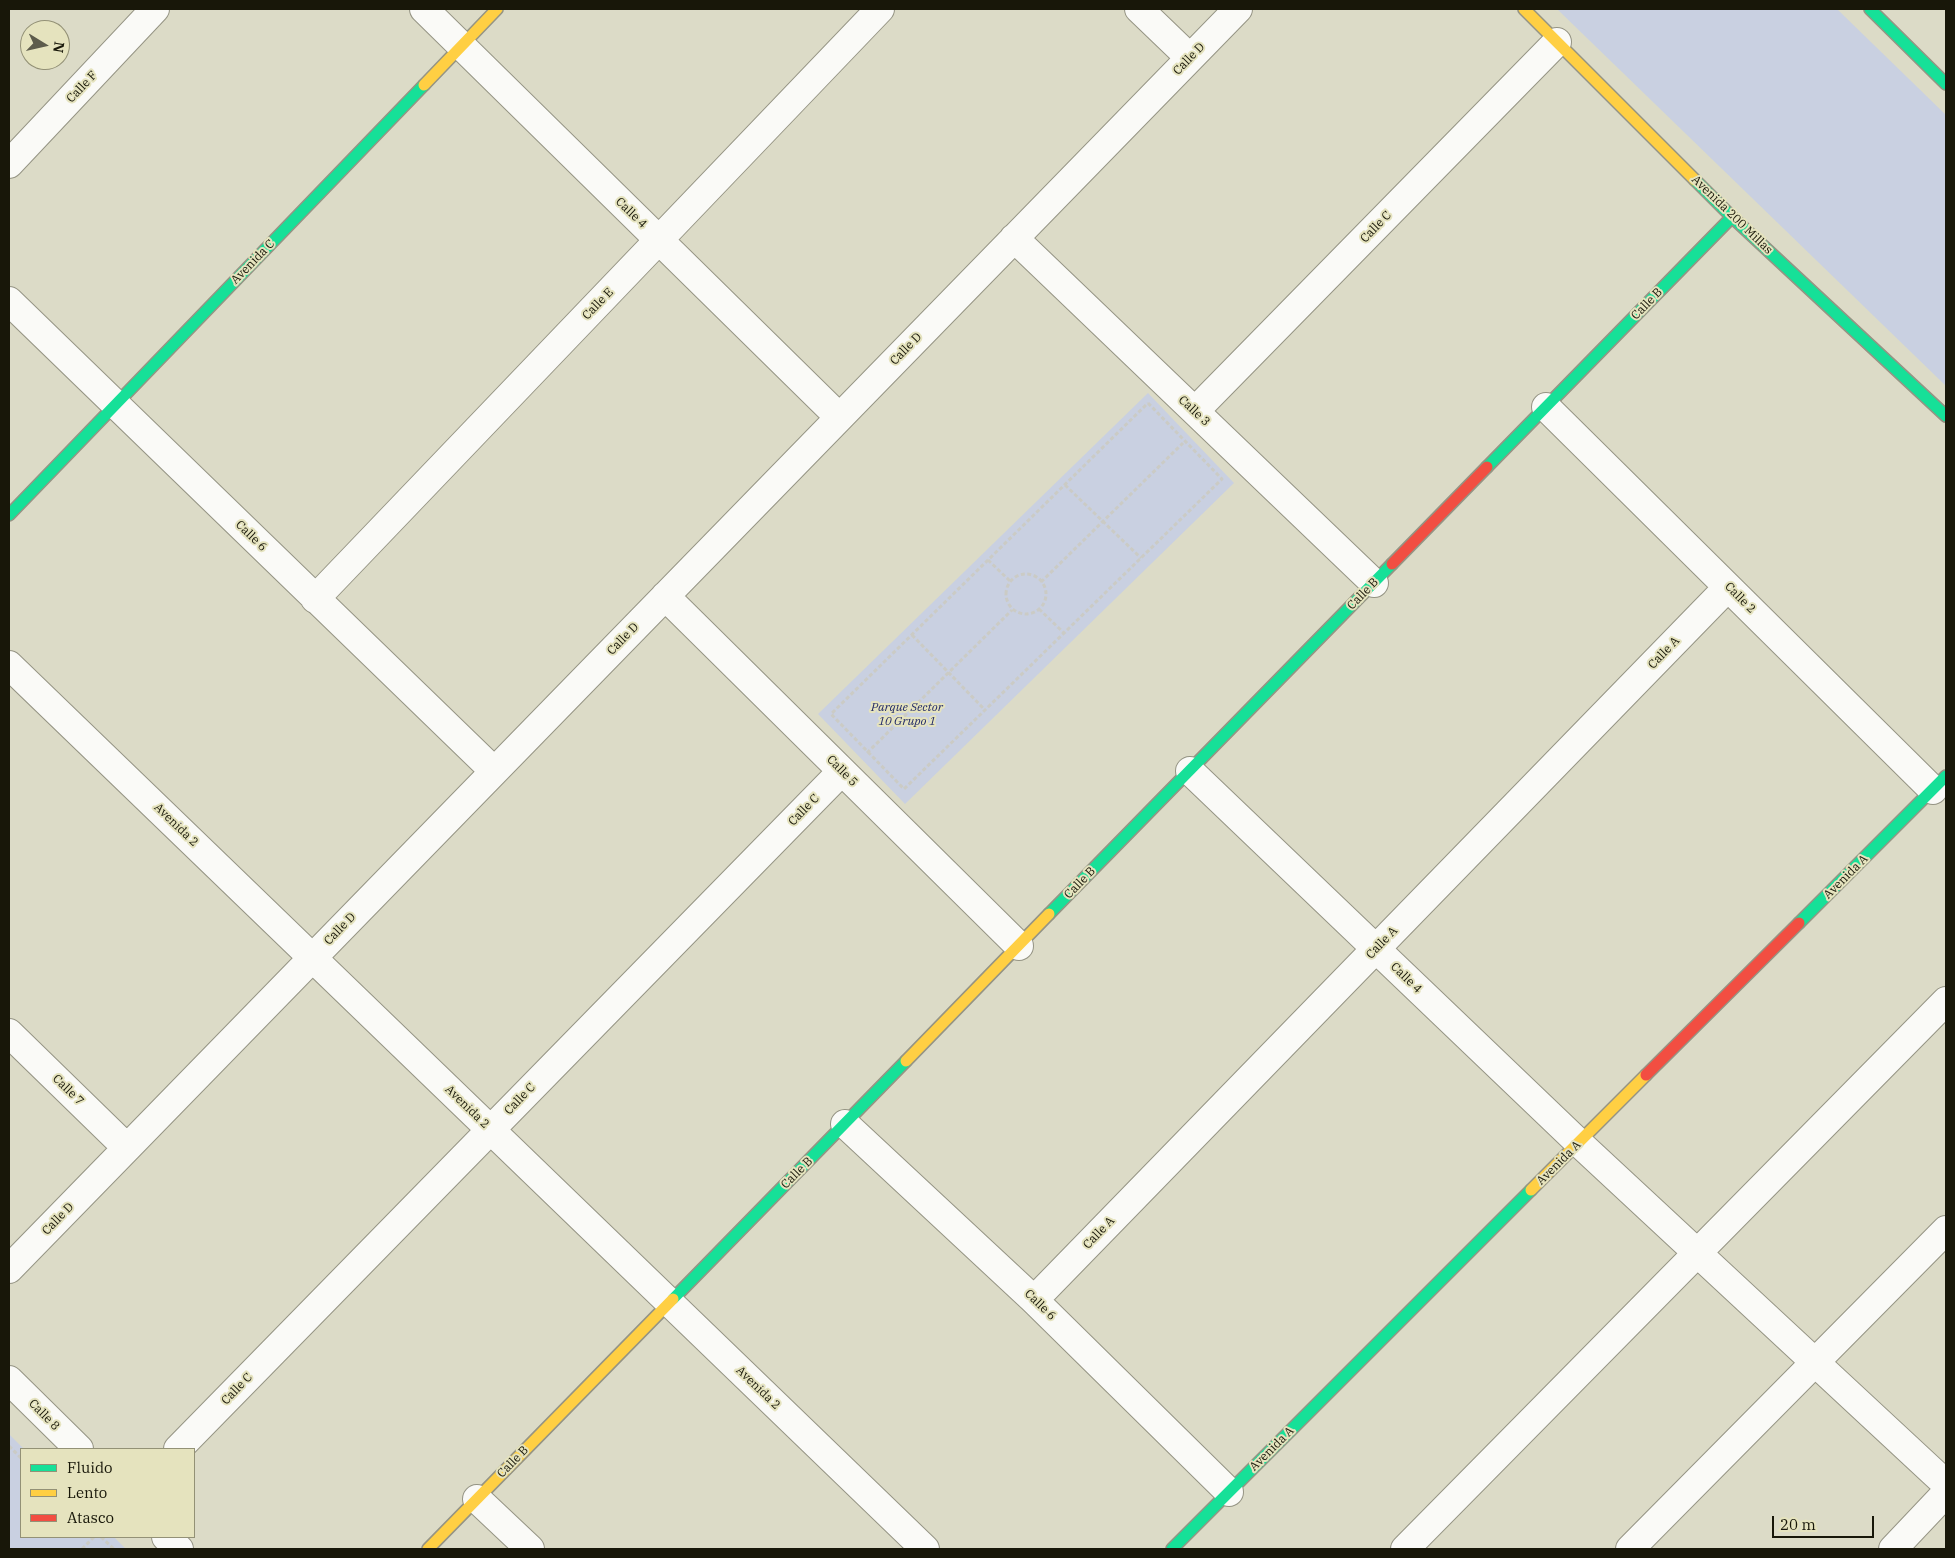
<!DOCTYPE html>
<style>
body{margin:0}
#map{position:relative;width:1955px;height:1558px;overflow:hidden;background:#dcdbc7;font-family:"IBM Plex Serif",serif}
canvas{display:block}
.frame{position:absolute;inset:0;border:10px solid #181709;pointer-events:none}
.legend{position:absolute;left:20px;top:1448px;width:175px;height:90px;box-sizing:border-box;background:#e5e3be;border:1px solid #939176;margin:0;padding:6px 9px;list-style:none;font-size:15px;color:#181709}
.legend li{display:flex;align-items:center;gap:10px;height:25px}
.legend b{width:25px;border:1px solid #939176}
.north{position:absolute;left:20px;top:20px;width:50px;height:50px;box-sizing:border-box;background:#e5e3be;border:1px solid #939176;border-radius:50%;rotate:99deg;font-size:14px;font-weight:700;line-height:20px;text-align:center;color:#181709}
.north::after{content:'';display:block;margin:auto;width:18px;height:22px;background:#5d5c4c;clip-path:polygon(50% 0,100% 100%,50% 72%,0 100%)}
.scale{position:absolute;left:1772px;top:1516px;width:102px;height:22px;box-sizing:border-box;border:2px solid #181709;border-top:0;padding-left:6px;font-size:15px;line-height:18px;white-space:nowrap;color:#181709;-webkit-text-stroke:4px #e5e3be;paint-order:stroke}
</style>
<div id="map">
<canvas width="1955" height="1558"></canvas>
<div class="frame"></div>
<ul class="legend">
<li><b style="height:6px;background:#16e098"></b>Fluido</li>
<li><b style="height:6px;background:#ffcf43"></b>Lento</li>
<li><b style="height:6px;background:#f24e42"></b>Atasco</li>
</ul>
<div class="north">N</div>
<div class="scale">20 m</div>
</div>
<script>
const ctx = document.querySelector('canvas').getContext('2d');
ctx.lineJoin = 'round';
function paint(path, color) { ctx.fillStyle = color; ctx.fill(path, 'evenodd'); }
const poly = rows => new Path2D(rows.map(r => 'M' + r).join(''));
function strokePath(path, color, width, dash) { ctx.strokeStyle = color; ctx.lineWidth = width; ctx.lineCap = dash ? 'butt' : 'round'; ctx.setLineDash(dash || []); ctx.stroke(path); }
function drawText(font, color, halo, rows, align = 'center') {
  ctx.font = font + ' "IBM Plex Serif",serif'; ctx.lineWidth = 4; ctx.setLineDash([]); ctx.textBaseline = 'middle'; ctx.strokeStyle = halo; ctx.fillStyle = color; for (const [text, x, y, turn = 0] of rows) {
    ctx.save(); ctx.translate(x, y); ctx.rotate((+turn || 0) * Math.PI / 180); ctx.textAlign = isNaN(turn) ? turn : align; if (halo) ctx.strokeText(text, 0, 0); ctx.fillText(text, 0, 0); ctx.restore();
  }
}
const green = poly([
 [1557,9,1837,9,1946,115,1946,386],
 [1148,393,1234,483,905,804,818,714],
 [9,1434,24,1449,21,1449,21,1537,114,1537,126,1549,9,1549]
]);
const path = poly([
 [1148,403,1222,479,904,789,831,714,1148,403],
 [1065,485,1141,558],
 [988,560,1010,581],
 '1006 594a20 20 0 1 1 40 0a20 20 0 1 1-40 0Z',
 [1041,582,1183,443],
 [1039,609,1064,633],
 [912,635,985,710],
 [867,753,1012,610],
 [9,1446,21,1458],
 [101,1537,114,1549],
 [82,1549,94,1537]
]);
const street = poly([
 [424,9,839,417],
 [1139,9,1190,58],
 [9,164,155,9],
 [1014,238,1374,583],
 [9,301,494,771],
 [1546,407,1933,790],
 [1195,411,1557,42],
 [665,596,1019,946],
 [315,599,880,9],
 [9,665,925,1549],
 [1190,771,1579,1143,1946,1484],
 [9,1033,127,1148],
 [845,1124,1034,1300,1229,1492],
 [9,1269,1238,9],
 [1034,1300,1728,587],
 [9,1380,79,1449],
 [178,1449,842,771],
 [477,1499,530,1549],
 [166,1537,179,1549],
 [1405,1549,1946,1001],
 [1630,1549,1946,1230],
 [1893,1549,1946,1493]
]);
const fast = poly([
 [1870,9,1946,84],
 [1695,180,1732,217,1946,416],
 [1487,467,1732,217],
 [9,515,424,85],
 [1049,914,1392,564],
 [1799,923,1946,776],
 [673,1299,906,1061],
 [1172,1549,1531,1190]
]);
const slow = poly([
 [1524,9,1695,180],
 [424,85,497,9],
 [906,1061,1049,914],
 [1531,1190,1646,1075],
 [428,1549,673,1299]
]);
const jam = poly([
 [1392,564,1487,467],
 [1646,1075,1799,923]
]);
const streetNames = [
 ["Calle D",1189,59,-46],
 ["Calle F",82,87,-47],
 ["Calle 4",631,213,44],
 ["Avenida 200 Millas",1732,215,44],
 ["Calle C",1376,227,-46],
 ["Avenida C",253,262,-46],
 ["Calle E",598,304,-46],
 ["Calle B",1647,304,-46],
 ["Calle D",906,349,-46],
 ["Calle 3",1194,411,43],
 ["Calle 6",251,536,44],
 ["Calle B",1363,594,-46],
 ["Calle 2",1740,598,45],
 ["Calle D",623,639,-46],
 ["Calle A",1664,653,-46],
 ["Calle 5",842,771,45],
 ["Calle C",804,810,-46],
 ["Avenida 2",176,825,44],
 ["Avenida A",1846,877,-45],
 ["Calle B",1080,883,-46],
 ["Calle D",340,929,-46],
 ["Calle A",1382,943,-46],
 ["Calle 4",1406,978,44],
 ["Calle 7",68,1090,44],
 ["Calle C",520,1099,-46],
 ["Avenida 2",467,1107,44],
 ["Avenida A",1559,1163,-45],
 ["Calle B",797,1173,-45],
 ["Calle D",58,1219,-46],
 ["Calle A",1099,1233,-46],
 ["Calle 6",1040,1305,44],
 ["Avenida 2",758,1388,44],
 ["Calle C",237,1389,-46],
 ["Calle 8",44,1415,45],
 ["Avenida A",1272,1449,-45],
 ["Calle B",513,1462,-46]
];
const parkNames = [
 ["Parque Sector",907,708],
 ["10 Grupo 1",907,722]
];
paint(green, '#c9d0e1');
strokePath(street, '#959484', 30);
strokePath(fast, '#959484', 14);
strokePath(slow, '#959484', 14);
strokePath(jam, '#959484', 14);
strokePath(path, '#cbcbc5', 3, [4, 2.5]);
strokePath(street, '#fafaf7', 28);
strokePath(fast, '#16e098', 11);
strokePath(slow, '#ffcf43', 11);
strokePath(jam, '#f24e42', 11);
drawText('12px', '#181709', '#e5e3be', streetNames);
drawText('italic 12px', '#222a67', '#e5e3be', parkNames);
</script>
